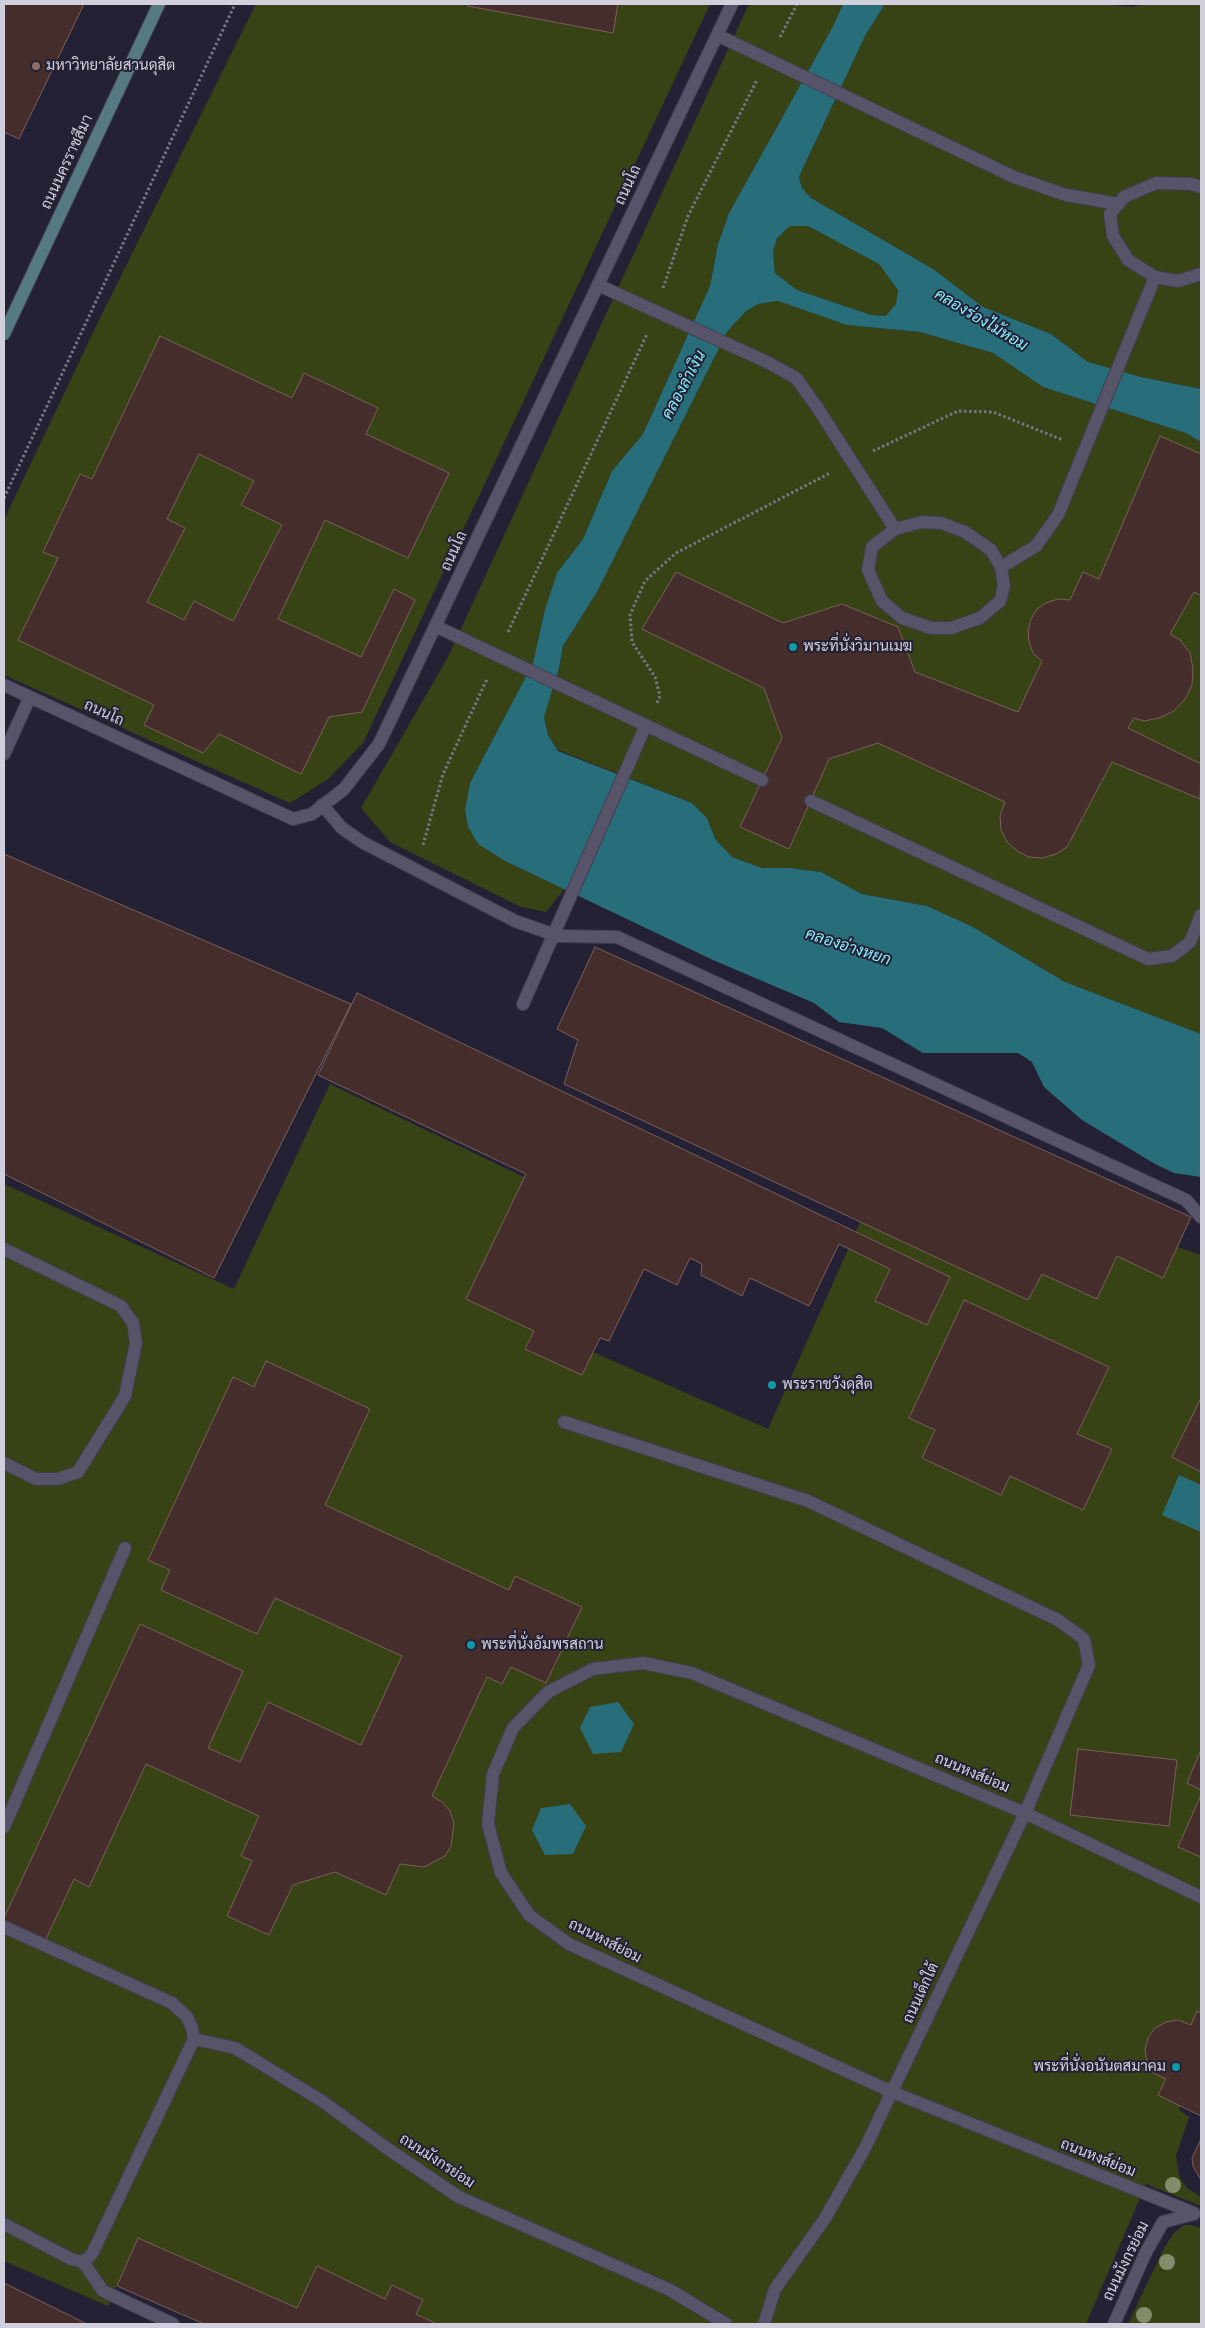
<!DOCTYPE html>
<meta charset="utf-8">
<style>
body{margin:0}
#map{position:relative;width:1205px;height:2328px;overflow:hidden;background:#252134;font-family:Montserrat,sans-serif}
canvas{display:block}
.frame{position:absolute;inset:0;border:5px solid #d1cfdc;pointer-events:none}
</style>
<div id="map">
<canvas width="1205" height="2328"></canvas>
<div class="frame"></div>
</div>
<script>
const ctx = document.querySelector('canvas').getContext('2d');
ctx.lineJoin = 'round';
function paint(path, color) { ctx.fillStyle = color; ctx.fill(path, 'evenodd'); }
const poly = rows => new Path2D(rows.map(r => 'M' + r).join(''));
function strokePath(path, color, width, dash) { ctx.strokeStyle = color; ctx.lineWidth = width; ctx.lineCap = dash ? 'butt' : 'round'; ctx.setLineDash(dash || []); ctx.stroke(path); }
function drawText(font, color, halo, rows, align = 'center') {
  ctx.font = font + ' Montserrat,Sarabun,sans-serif'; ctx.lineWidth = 4; ctx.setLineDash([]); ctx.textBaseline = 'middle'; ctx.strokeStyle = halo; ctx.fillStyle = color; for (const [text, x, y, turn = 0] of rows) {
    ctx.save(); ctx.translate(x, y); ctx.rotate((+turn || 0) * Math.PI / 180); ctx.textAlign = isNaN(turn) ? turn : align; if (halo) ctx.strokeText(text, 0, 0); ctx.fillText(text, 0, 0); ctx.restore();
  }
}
const green = poly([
 [256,4,710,4,363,743,328,779,290,803,4,675,4,520,100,318],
 [749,4,843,4,832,28,729,213,718,244,710,286,643,434,612,471,583,539,557,573,545,609,533,663,470,783,465,810,468,827,478,844,505,861,564,889,546,912,521,907,390,842,361,808,448,657],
 [885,4,1102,4,1132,7,1144,4,1201,4,1201,389,1141,377,1088,362,1051,334,983,307,933,269,811,198,802,188,799,177,803,168,866,34],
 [790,226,808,226,880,264,898,290,896,304,887,316,871,315,797,290,775,273,773,252,777,238],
 [778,301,847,325,920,332,993,353,1043,387,1186,433,1201,442,1201,1034,1065,982,971,926,927,906,862,894,821,872,790,868,762,868,732,857,715,839,707,818,692,803,558,750,548,735,544,717,559,668,563,646,597,592,709,365,727,332,745,312,758,304],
 [330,1084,534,1182,479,1302,768,1429,870,1200,1156,1240,1201,1255,1201,2063,1179,2110,1189,2117,1176,2156,1179,2176,1187,2188,1201,2197,1201,2206,1146,2184,1086,2324,422,2324,318,2275,302,2310,138,2238,108,2306,4,2261,4,1184,234,1289],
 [1184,2225,1191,2225,1201,2228,1201,2324,1128,2324,1163,2250,1173,2234]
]);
const water = poly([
 [843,4,885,4,866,34,803,168,799,177,802,188,811,198,933,269,983,307,1051,334,1088,362,1141,377,1201,389,1201,442,1186,433,1043,387,993,353,920,332,847,325,778,301,758,304,745,312,727,332,597,592,563,646,559,668,544,717,548,735,558,751,692,803,707,818,715,839,732,857,762,868,790,868,821,872,862,894,927,906,971,926,1065,982,1201,1034,1201,1177,1174,1173,1155,1164,1082,1120,1044,1087,1032,1062,1018,1053,923,1053,882,1028,839,1022,814,1003,713,960,505,861,478,844,468,827,465,810,470,783,533,663,545,609,557,573,583,539,612,471,643,434,710,286,718,244,729,213,832,28],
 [790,226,808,226,879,264,898,290,896,304,886,316,871,315,797,290,775,273,773,252,777,238],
 [1179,1475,1201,1485,1201,1532,1162,1515],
 [618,1702,634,1724,621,1752,593,1754,580,1728,590,1707],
 [570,1804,586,1826,573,1854,545,1855,532,1830,541,1808]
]);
const building = poly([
 [4,4,84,4,19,139,4,132,4,4],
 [468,4,618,4,613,33,468,6,468,4],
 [160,336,292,398,304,373,378,408,366,434,449,473,408,558,325,520,278,619,361,657,394,589,415,600,362,712,329,717,301,774,219,734,203,753,144,725,154,705,18,640,58,558,43,552,80,474,92,479,160,336],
 [199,454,254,481,241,505,282,525,233,621,194,601,184,620,147,602,185,528,167,519,199,454],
 [1160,436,1201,454,1201,595,1194,592,1170,634,1180,640,1190,653,1193,669,1192,685,1185,699,1174,711,1159,718,1144,721,1134,718,1128,728,1201,764,1200,799,1112,762,1067,847,1056,854,1042,858,1029,857,1017,851,1007,842,1001,830,1000,816,1005,802,878,743,829,759,789,849,740,827,782,738,764,688,642,629,676,572,783,623,842,604,898,627,915,672,1018,712,1042,661,1033,653,1029,642,1028,631,1031,619,1037,609,1046,603,1058,599,1070,600,1083,572,1099,579,1160,436],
 [4,854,351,1004,214,1278,4,1174,4,854],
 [595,947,1191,1217,1163,1278,1117,1256,1097,1299,1042,1274,1028,1300,564,1084,578,1040,557,1029,595,947],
 [357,993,950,1277,927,1325,875,1301,890,1269,839,1244,809,1306,750,1278,742,1296,701,1275,702,1264,690,1258,677,1285,644,1269,609,1341,600,1338,582,1375,525,1349,534,1331,466,1299,526,1174,318,1075,357,993],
 [964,1300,1109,1367,1077,1434,1112,1449,1083,1510,1010,1476,1001,1495,922,1458,935,1430,909,1418,964,1300],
 [266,1361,370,1409,325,1505,509,1590,515,1576,582,1607,546,1683,511,1667,502,1684,487,1677,432,1796,442,1802,450,1811,454,1823,451,1846,445,1856,424,1867,400,1864,386,1895,335,1872,293,1885,269,1935,227,1916,252,1861,241,1856,259,1816,146,1764,89,1887,74,1879,46,1939,4,1920,4,1918,140,1624,243,1671,208,1748,240,1762,268,1702,361,1745,402,1656,275,1598,257,1634,161,1590,170,1570,148,1560,233,1377,254,1387,266,1361],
 [1201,1398,1201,1472,1172,1457,1201,1398],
 [1078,1749,1177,1760,1169,1826,1070,1815,1078,1749],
 [1201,1750,1201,1790,1187,1783,1201,1750],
 [1201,1795,1201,1857,1178,1847,1201,1795],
 [1197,2011,1201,2013,1201,2116,1158,2095,1166,2079,1153,2073,1147,2062,1145,2050,1148,2038,1155,2028,1166,2022,1178,2020,1191,2025,1197,2011],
 [1201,2139,1201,2180,1193,2166,1192,2158,1201,2139],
 [138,2238,297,2308,317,2266,385,2299,392,2285,423,2300,416,2314,437,2324,204,2324,117,2286,138,2238],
 [4,2283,87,2324,4,2324,4,2283]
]);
const path = poly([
 [780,37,797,4],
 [663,288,688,216,757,80],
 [873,451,958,411,993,412,1063,440],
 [4,498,235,4],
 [508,632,647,334],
 [657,703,660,696,655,677,632,642,630,615,645,581,676,553,830,473],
 [423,845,443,774,487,679]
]);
const service = poly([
 [717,35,1014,177,1066,195,1118,204],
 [1201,187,1191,184,1156,183,1124,197,1110,214,1113,236,1128,260,1155,277,1178,281,1201,274],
 [598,285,767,362,796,378,817,407,895,529],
 [922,522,941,523,965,532,991,550,1001,567,1004,586,1000,601,980,618,951,628,931,628,902,618,882,601,868,570,872,547,895,529,922,522],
 [1001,567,1036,546,1058,515,1155,277],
 [435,626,762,780],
 [4,685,293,819,312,814,344,789,379,744,732,4],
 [4,754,30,697],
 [811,801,1148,959,1172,956,1190,942,1201,915],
 [322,805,342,828,362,842,515,921,558,936,617,937,1186,1200,1201,1217],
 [523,1004,646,725],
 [4,1249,121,1306,133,1323,136,1343,125,1396,78,1472,58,1479,36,1479,4,1463],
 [564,1422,808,1501,1058,1620,1084,1639,1089,1665,1025,1813,865,2148,824,2220,775,2289,764,2324],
 [4,1827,125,1548],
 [4,1927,172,2003,187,2017,192,2028,194,2039,92,2254,83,2262],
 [194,2039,235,2048,322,2101,385,2147,459,2197,670,2290,726,2324],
 [1194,2213,892,2092,569,1944,529,1915,501,1873,488,1824,493,1774,513,1728,548,1692,593,1669,643,1663,692,1673,1025,1813,1201,1897],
 [4,2224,71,2259,83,2262,103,2291,173,2324],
 [1114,2324,1145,2254,1163,2222,1194,2214]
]);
const secondary = poly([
 [4,334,159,4]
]);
const trees = [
 [1173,2185],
 [1167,2262],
 [1144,2315]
];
const markers = [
 [36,66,5,"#8d6e63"],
 [793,647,5,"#0f9aa8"],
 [772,1385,5,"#0f9aa8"],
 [471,1645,5,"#0f9aa8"],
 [1176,2067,5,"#0f9aa8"]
];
const poiNames = [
 ["มหาวิทยาลัยสวนดุสิต",46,66],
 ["พระที่นั่งวิมานเมฆ",803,647],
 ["พระราชวังดุสิต",782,1385],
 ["พระที่นั่งอัมพรสถาน",481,1645],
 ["พระที่นั่งอนันตสมาคม",1166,2067,"right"]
];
const streetNames = [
 ["ถนนนครราชสีมา",67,162,-65],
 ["ถนนโถ",628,185,-65],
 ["ถนนโถ",454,551,-65],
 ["ถนนโถ",104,713,25],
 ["ถนนหงส์ย่อม",972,1773,23],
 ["ถนนหงส์ย่อม",605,1941,27],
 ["ถนนเด็กใต้",921,1993,-65],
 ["ถนนหงส์ย่อม",1098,2158,22],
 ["ถนนมังกรย่อม",437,2161,33],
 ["ถนนมังกรย่อม",1126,2261,-64]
];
const waterNames = [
 ["คลองร่องไม้หอม",981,320,31],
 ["คลองลำเงิน",684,385,-62],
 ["คลองอ่างหยก",848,947,18]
];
paint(green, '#384315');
paint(water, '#286e7a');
paint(building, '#442d2a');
strokePath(building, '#7a5f5b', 1);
strokePath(service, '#413d4e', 14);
strokePath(secondary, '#413d4e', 14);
strokePath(path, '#777484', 3, [2.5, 2.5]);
strokePath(service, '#575369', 12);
strokePath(secondary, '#567a81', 12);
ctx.fillStyle = '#838d6c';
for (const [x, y] of trees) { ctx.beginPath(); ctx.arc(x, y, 8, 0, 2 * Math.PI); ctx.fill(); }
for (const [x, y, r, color] of markers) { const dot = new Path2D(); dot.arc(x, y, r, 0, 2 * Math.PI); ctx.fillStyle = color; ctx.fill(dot); strokePath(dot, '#252134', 2); }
drawText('15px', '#d1cfdc', '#252134', poiNames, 'left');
drawText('15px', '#d1cfdc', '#252134', streetNames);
drawText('italic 16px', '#83ebfe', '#252134', waterNames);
</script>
